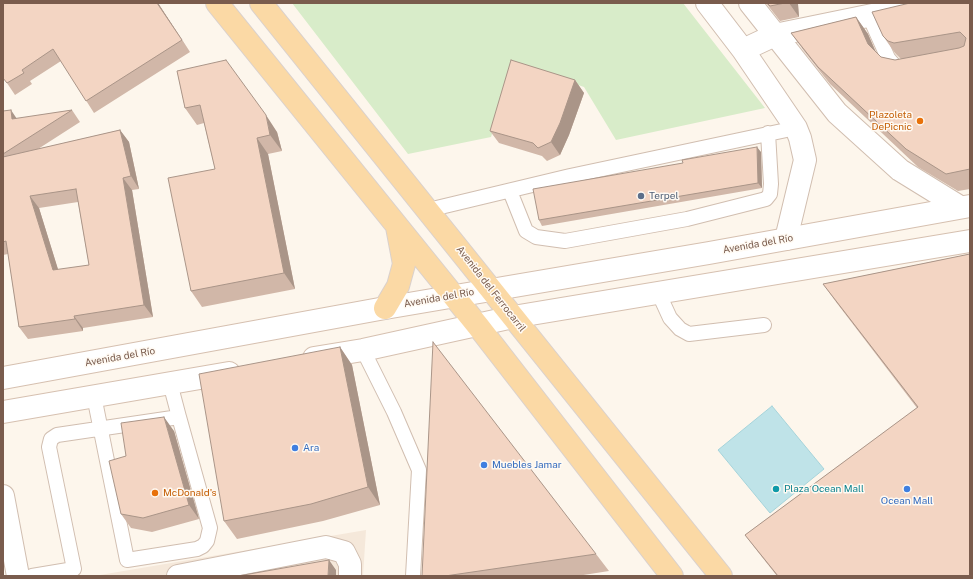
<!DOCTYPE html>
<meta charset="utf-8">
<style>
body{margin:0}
#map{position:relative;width:973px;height:579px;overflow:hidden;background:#fdf6ec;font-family:"Public Sans",sans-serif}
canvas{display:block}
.frame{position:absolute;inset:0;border:4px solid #7a5c4d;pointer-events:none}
</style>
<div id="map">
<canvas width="973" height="579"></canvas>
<div class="frame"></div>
</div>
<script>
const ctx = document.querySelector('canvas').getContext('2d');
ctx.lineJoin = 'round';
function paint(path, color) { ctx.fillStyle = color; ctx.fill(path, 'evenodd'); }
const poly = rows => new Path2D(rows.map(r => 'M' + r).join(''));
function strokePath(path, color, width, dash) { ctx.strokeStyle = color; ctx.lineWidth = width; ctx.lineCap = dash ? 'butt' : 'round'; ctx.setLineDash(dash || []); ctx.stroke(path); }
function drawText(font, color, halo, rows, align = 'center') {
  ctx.font = font + ' "Public Sans",sans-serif'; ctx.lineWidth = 3; ctx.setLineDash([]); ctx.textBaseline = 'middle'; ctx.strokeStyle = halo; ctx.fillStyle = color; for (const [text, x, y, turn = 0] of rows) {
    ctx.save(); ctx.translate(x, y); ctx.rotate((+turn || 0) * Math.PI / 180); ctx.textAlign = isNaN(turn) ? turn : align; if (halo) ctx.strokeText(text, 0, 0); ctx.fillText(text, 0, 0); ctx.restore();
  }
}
const residential = poly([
 [366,530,363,576,94,576]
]);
const green = poly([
 [292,3,683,3,765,108,616,140,584,87,515,64,491,137,408,154]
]);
const water = poly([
 [772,406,824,469,770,513,718,450,772,406]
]);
const service = poly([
 [869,16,888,58,895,66,903,68],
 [510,191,526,231,536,237,565,241,687,219,766,199,770,194,771,184,768,133],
 [428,210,570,176,796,128],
 [659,294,670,318,680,329,689,334,764,325],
 [363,350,394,412,419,470,413,576],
 [94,396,127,560,197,549,203,546,207,541,210,528,179,417],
 [32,576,74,569,49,447,51,439,57,435,179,417,170,383]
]);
const minor = poly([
 [707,3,743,50,796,128,800,138,805,160,786,239],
 [750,3,837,113,900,170,960,207],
 [743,50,775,35,931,3],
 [3,496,18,576],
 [178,576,326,547,344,552,350,564,350,576]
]);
const secondary = poly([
 [314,358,363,350,513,317,970,241],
 [3,378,385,308,709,253,970,206],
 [3,412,229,373]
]);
const primary = poly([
 [217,3,478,326,672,576],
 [261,3,721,576],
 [385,308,398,286,404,264,397,227]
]);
const wall = poly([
 [4,3,158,3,190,52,94,113,61,61,30,81,32,84,15,95,7,83],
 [766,3,809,3,798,4,799,17,780,21],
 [970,3,970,189,958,191,918,167,830,84,804,51,791,33,856,17,868,34,876,52,881,57,895,60,901,59,895,53,883,36],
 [177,71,277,132,282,151,268,154,295,289,202,307,191,291,215,169,204,123,197,125,185,108],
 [575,80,584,93,569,135,560,155,547,161,542,156,499,143,490,131],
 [72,110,80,122,38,149,120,130,129,142,139,189,132,190,153,317,83,328,83,331,28,339,19,327,8,254,3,255,3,111,17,119],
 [78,202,89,265,58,270,39,208],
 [761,152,762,188,542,226,539,220],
 [970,254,970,576,777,576,758,552,745,535,917,408,836,302,823,284],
 [340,347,352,365,380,505,323,521,237,539,224,521],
 [174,431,199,519,152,532,131,528,121,514,126,456],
 [596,554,609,571,577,576,422,576]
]);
const shadedWall = poly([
 [157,3,158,3,190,52,182,40],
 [789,3,797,3,798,4,799,17],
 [856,17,868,34,880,62,868,44],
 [575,80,584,93,569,135,560,155,551,142],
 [11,110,19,122,12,119],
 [266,115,277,132,282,151,270,135],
 [120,130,129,142,139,189,131,176],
 [257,138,268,154,295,289,284,273],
 [757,147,761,152,762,188,758,183],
 [123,178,132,190,153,317,144,305],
 [30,196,39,208,62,282,53,270],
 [74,316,83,328,83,331,75,319],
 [340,347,352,365,380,505,368,487],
 [164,417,174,431,199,519,189,505],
 [329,560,336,570,336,576,328,576]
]);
const building = poly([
 [4,3,157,3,182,40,86,101,53,49,22,70,24,73,7,83,3,78,3,4,4,3],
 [767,3,785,3,770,6,767,3],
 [910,3,970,3,970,169,946,174,906,149,818,67,791,33,856,17,868,44,881,57,895,60,959,48,964,46,966,38,960,32,894,43,888,41,883,36,872,12,910,3],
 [226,60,266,115,270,135,257,138,284,273,191,291,168,178,215,169,200,105,185,108,177,71,226,60],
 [511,60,575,80,560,123,551,142,538,148,533,143,490,131,511,60],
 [11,110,12,119,72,110,3,154,3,111,11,110],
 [120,130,131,176,123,178,144,305,74,316,75,319,19,327,6,241,3,242,3,157,120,130],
 [76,189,89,265,53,270,30,196,76,189],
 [757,147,758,183,539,220,533,189,683,163,682,160,757,147],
 [970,254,970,576,778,576,745,535,918,407,823,284,970,254],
 [433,342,596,554,445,576,422,576,433,342],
 [340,347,368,487,311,504,224,521,199,374,340,347],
 [164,417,189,505,143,518,121,514,109,461,126,456,121,423,164,417],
 [329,560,328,576,238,576,329,560]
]);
const markers = [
 [920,121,4,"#e8710a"],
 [641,196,4,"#5c6f8a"],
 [295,448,4,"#3f7fe0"],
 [484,465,4,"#3f7fe0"],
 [776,489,4,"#0f9aa8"],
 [907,489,4,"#3f7fe0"],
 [155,493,4,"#e8710a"]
];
const foodNames = [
 ["Plazoleta",912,115],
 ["DePicnic",912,127],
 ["McDonald's",163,493,"left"]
];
const serviceNames = [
 ["Terpel",649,196]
];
const streetNames = [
 ["Avenida del Río",758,244,-10],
 ["Avenida del Ferrocarril",491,289,52],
 ["Avenida del Río",439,298,-10],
 ["Avenida del Río",120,357,-10]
];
const shopNames = [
 ["Ara",303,448],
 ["Muebles Jamar",492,465],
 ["Ocean Mall",907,501,"center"]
];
const cultureNames = [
 ["Plaza Ocean Mall",784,489]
];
paint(residential, '#f5e8da');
paint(green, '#d8ecc9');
paint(water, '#bfe3e8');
strokePath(water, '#a5d3da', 1);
strokePath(service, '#d1beb0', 16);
strokePath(minor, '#d1beb0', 24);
strokePath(secondary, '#d6c0b0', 24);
strokePath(primary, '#dad1cd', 24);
strokePath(service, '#fff', 14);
strokePath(minor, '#fff', 22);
strokePath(secondary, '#fff', 22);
strokePath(primary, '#fbd9a5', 22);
paint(wall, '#d1b7a8');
paint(shadedWall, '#aa9588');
paint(building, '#f3d5c3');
strokePath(building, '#aa9588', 1);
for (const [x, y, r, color] of markers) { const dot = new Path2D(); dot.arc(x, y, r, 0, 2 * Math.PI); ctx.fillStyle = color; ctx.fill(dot); strokePath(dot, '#fffaf3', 1.5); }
drawText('10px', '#c56008', '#fffaf3', foodNames, 'right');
drawText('10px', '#4e5e75', '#fffaf3', serviceNames, 'left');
drawText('10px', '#7a5c4d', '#fffaf3', streetNames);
drawText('10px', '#366cbe', '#fffaf3', shopNames, 'left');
drawText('10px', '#0d838f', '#fffaf3', cultureNames, 'left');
</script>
